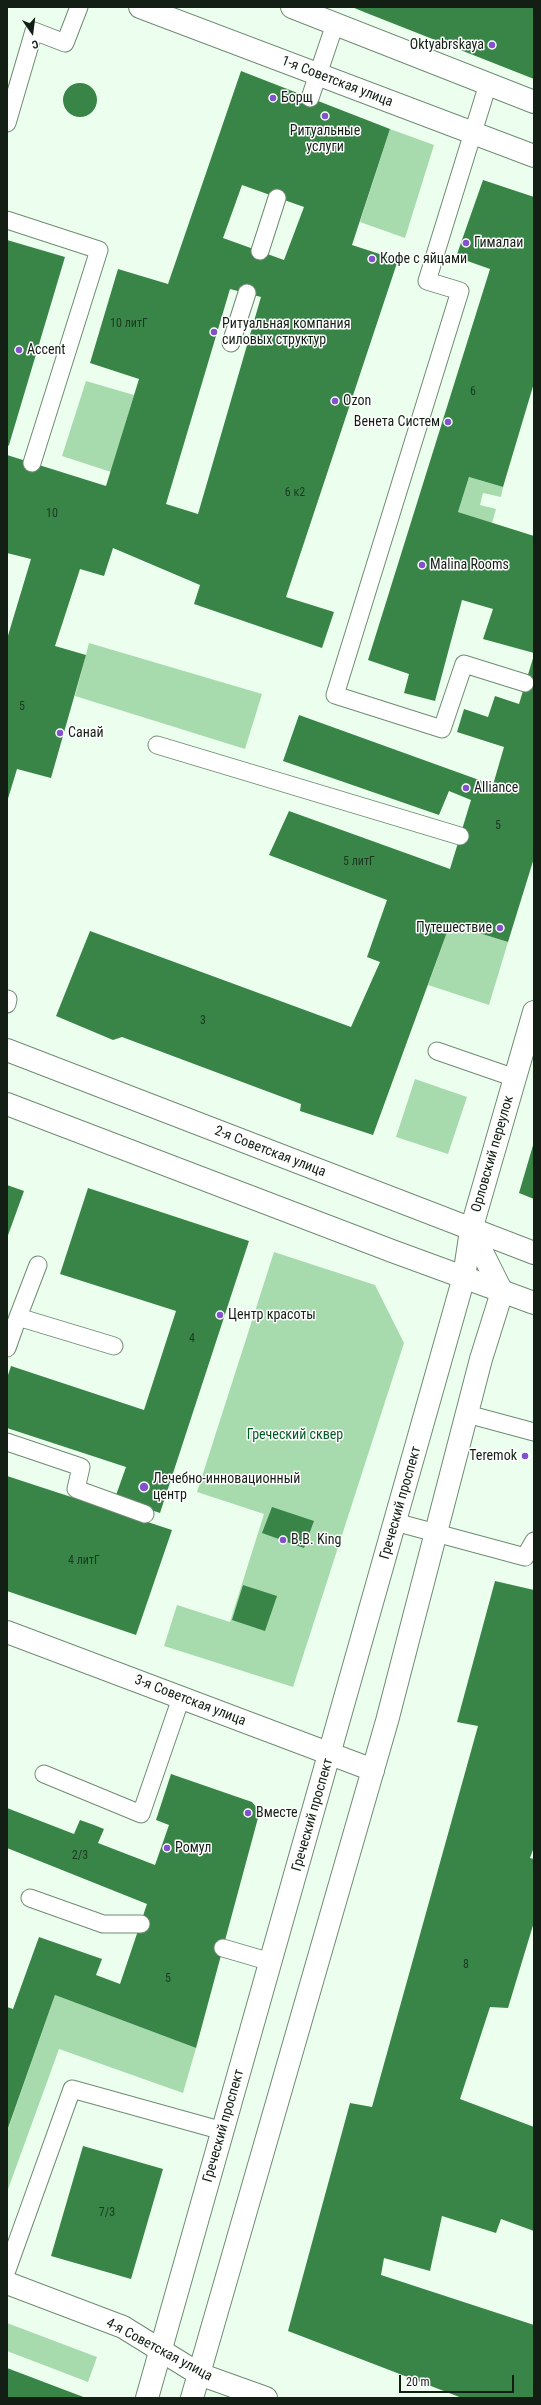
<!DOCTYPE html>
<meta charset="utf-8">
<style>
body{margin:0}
#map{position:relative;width:541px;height:2405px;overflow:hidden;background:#ecffee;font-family:"Roboto Condensed",sans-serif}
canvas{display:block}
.frame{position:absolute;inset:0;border:8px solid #131f15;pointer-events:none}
.north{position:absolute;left:12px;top:12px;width:40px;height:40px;-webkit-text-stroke:3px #fff;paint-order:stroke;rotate:166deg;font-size:11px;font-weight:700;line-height:16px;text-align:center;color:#131f15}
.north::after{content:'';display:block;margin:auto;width:14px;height:18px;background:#131f15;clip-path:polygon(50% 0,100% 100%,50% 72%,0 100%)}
.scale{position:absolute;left:399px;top:2375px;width:115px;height:18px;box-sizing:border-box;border:2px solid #131f15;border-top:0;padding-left:5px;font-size:12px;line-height:14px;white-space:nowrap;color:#131f15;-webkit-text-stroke:3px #fff;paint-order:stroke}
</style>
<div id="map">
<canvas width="541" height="2405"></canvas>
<div class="frame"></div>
<div class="north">С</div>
<div class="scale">20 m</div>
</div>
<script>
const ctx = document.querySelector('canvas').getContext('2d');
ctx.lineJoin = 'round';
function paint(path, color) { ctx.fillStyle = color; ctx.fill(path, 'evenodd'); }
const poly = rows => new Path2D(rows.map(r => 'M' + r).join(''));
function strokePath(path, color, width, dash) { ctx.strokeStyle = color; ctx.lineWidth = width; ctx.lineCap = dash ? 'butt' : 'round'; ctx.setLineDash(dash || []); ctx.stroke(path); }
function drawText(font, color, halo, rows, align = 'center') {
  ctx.font = font + ' "Roboto Condensed",sans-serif'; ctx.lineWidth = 3; ctx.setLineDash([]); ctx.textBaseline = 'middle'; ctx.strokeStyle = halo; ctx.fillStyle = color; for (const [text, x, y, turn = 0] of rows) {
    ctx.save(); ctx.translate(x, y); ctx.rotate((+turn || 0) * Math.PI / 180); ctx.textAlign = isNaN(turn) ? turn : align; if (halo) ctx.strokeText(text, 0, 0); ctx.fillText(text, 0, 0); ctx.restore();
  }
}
const green = poly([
 [390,129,434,145,405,238,360,222],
 [86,381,134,395,111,472,62,456],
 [469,477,503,487,501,497,483,493,480,505,496,509,492,523,458,512],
 [89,643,262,694,245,749,75,696],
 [450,924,508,942,489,1005,428,985],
 [415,1079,467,1097,448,1154,396,1137],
 [274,1252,375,1285,404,1343,293,1687,164,1646,177,1605,230,1622,264,1514,197,1492],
 [55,1995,196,2048,183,2093,59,2049,7,2192,7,2132],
 [7,2323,97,2357,88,2382,7,2351]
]);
const building = poly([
 [352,7,534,7,534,79,364,12],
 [241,71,390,129,352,245,398,260,286,597,334,612,322,648,194,604,200,585,113,548,104,576,80,569,55,646,86,655,51,778,17,769,7,802,7,639,31,559,7,553,7,455,106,486,139,379,90,363,118,269,168,284],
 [242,185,304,207,284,260,223,238],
 [230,289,261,297,198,514,166,504],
 '63 100a17 17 0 1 1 34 0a17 17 0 1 1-34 0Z',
 [483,180,534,197,534,383,503,487,469,477,458,512,534,536,534,653,483,639,493,609,462,600,435,701,404,693,409,674,368,660,490,269,456,257],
 [7,240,65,257,9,445,7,447],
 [534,655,534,858,508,942,450,924,373,1135,300,1111,301,1104,122,1037,113,1040,56,1016,90,931,351,1027,380,962,367,957,387,900,269,855,289,811,450,869,471,800,449,791,439,815,283,761,299,715,493,785,504,747,457,732,464,709,488,717,495,696,519,704],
 [534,1142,534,1199,519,1193],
 [7,1185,24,1191,7,1238],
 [88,1188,249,1241,160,1513,115,1498,126,1467,7,1428,7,1378,11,1366,144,1410,176,1311,60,1274],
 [7,1476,172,1530,136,1635,7,1591],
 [272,1507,314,1521,304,1548,262,1533],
 [495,1581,534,1590,534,1847,530,1858,534,1859,534,1922,508,2008,490,2007,460,2099,534,2127,534,2231,501,2219,496,2233,442,2216,430,2271,384,2258,381,2275,534,2325,534,2398,462,2398,288,2331,350,2103,372,2107,478,1726,457,1722],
 [243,1585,277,1596,265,1631,232,1620],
 [171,1774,252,1802,258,1809,258,1818,196,2048,55,1995,7,2131,7,2007,13,2009,39,1937,102,1959,96,1975,120,1984,147,1904,7,1848,7,1808,74,1834,80,1820,94,1825,104,1829,98,1843,155,1865,169,1825,156,1820],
 [83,2146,163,2169,131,2279,51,2256],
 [7,2368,86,2398,7,2398]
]);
const service = poly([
 [488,84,427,281,460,291,335,695,442,729,464,664,525,683],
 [310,98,335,24],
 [7,123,34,31,65,43,79,7],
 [7,220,99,250,32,463],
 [260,251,277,198],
 [231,343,247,293],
 [157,745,460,836],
 [7,1004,8,999],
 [437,1051,515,1078],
 [18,1317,38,1265],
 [7,1348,18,1317,114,1346],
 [467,1414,534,1432],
 [7,1442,81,1467,76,1489,145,1514],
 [395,1522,525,1557,534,1541],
 [44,1774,141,1814,181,1698],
 [30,1898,103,1924,141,1924],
 [223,1948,271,1962],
 [7,2270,72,2089,223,2131]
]);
const minor = poly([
 [140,7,534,156],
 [292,7,534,102],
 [471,1230,534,1012],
 [7,1632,373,1770],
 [7,2283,123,2327,199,2374,266,2398]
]);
const tertiary = poly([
 [147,2398,464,1277,471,1230],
 [192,2398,387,1721,481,1359,502,1292,471,1230]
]);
const secondary = poly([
 [7,1050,534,1253],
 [7,1104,392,1251,534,1303]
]);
const markers = [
 [492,45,4,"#8152cb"],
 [273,98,4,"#8152cb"],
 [325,116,4,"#8152cb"],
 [466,243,4,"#8152cb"],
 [372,259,4,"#8152cb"],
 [214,332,4,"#8152cb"],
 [19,350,4,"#8152cb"],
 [335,401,4,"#8152cb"],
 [448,422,4,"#8152cb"],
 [422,565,4,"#8152cb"],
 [60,733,4,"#8152cb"],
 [466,788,4,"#8152cb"],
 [500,928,4,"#8152cb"],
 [220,1315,4,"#8152cb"],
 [525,1456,4,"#8152cb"],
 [144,1487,5,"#8152cb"],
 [283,1540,4,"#8152cb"],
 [248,1813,4,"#8152cb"],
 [167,1848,4,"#8152cb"]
];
const numberNames = [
 ["10 литГ",129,324],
 ["6",473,392],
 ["6 к2",295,493],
 ["10",52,514],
 ["5",22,707],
 ["5",498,826],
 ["5 литГ",359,862],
 ["3",203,1021],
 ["4",192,1339],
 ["4 литГ",84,1561],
 ["2/3",80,1856],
 ["8",466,1965],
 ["5",168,1979],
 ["7/3",107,2213]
];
const poiNames = [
 ["Oktyabrskaya",484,45,"right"],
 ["Борщ",281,98],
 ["Ритуальные",325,131,"center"],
 ["услуги",325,147,"center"],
 ["Гималаи",474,243],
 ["Кофе с яйцами",380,259],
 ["Ритуальная компания",222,324],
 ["силовых структур",222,340],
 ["Accent",27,350],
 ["Ozon",343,401],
 ["Венета Систем",440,422,"right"],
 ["Malina Rooms",430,565],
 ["Санай",68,733],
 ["Alliance",474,788],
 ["Путешествие",492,928,"right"],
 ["Центр красоты",228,1315],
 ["Teremok",517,1456,"right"],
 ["Лечебно-инновационный",153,1479],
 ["центр",153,1495],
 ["B.B. King",291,1540],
 ["Вместе",256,1813],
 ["Ромул",175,1848]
];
const streetNames = [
 ["1-я Советская улица",337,82,21],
 ["2-я Советская улица",270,1152,21],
 ["Орловский переулок",493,1154,-74],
 ["Греческий проспект",401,1503,-74],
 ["3-я Советская улица",190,1701,21],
 ["Греческий проспект",313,1815,-74],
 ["Греческий проспект",224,2126,-74],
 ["4-я Советская улица",159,2350,28]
];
const parkNames = [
 ["Греческий сквер",295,1435]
];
paint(green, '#a7dbae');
paint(building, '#398548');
strokePath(service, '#6f8b72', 19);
strokePath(minor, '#6f8b72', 24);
strokePath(tertiary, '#6f8b72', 24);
strokePath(secondary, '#6f8b72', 24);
strokePath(service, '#fff', 17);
strokePath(minor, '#fff', 22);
strokePath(tertiary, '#fff', 22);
strokePath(secondary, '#fff', 22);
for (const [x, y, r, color] of markers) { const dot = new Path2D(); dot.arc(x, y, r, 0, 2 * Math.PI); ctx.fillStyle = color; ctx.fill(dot); strokePath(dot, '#fff', 1.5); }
drawText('12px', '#1c3822', null, numberNames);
drawText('14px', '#131f15', '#fff', poiNames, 'left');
drawText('14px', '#131f15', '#fff', streetNames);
drawText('14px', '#015d22', '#fff', parkNames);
</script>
